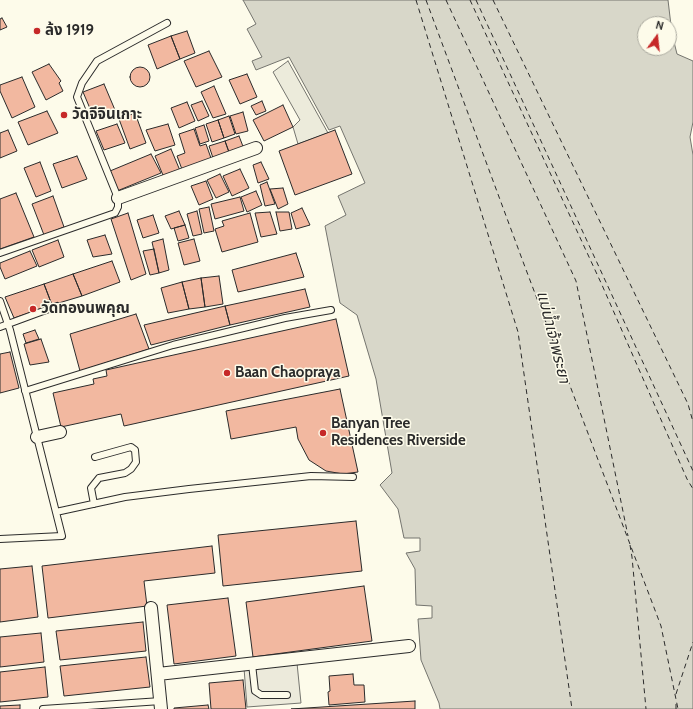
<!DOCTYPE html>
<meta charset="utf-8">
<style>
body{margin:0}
#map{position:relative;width:693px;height:709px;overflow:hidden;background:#fdfbea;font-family:Cabin,sans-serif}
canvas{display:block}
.north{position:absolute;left:637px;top:16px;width:40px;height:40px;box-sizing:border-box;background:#fdfbea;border:1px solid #a9a89e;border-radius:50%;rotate:15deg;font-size:11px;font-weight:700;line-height:16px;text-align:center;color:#2b2b2b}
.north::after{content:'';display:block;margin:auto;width:14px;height:18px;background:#c62828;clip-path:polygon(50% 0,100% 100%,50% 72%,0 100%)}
</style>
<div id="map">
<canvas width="693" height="709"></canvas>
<div class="north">N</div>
</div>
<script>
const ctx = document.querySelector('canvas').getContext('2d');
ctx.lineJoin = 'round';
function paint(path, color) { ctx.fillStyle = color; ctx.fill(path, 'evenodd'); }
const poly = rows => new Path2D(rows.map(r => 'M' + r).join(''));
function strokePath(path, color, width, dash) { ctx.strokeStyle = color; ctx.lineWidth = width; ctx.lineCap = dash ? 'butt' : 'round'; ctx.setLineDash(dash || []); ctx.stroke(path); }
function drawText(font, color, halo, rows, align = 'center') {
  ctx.font = font + ' Cabin,"Noto Sans Thai",sans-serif'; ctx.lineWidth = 3; ctx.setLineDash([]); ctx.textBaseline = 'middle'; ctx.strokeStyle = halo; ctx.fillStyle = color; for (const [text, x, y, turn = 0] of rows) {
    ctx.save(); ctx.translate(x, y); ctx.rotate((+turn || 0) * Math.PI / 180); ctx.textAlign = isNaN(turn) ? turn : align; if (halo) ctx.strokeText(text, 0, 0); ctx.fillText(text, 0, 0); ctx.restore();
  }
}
const green = poly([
 [288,61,328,133,298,144,293,127,300,120,273,72,288,61]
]);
const parking = poly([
 [297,663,301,703,247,707,244,668,297,663]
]);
const water = poly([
 [243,0,668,0,672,34,677,54,693,61,693,122,690,137,693,155,693,709,440,709,439,703,421,660,418,619,432,618,432,606,416,605,415,569,406,553,420,551,420,538,404,538,398,509,380,485,392,473,376,379,357,315,340,303,325,226,346,215,338,196,365,183,340,126,329,130,289,57,256,70,252,61,262,57,247,29,256,24,243,0],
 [645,24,669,24,669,48,645,48,645,24]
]);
const ferry = poly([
 [416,0,518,332,572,709],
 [426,0,525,267,661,626,678,709],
 [446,0,576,281,628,536],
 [470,0,602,285,687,479,693,489],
 [476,0,693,471],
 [493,0,688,404,693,422],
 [630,545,632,557,646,709],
 [676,694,693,642],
 [676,709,676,700]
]);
const building = poly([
 [2,18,7,27,0,30,0,19,2,18],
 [187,31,195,53,180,59,171,36,187,31],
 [171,36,180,59,157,69,148,45,171,36],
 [209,51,222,77,196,87,184,61,209,51],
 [49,64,61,81,59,83,63,91,46,100,32,72,49,64],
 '130 77a10 10 0 1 1 20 0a10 10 0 1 1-20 0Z',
 [247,74,257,97,240,104,229,80,247,74],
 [22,77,35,107,12,118,0,91,0,85,22,77],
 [104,84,115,110,94,118,83,92,104,84],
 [214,86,226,114,213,118,201,92,214,86],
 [202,101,209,116,198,121,191,105,202,101],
 [262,101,266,111,256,115,251,106,262,101],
 [187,102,195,121,179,128,171,108,187,102],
 [283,105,293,127,264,141,253,120,283,105],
 [47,111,58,133,28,145,18,122,47,111],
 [243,112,248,131,236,134,230,116,243,112],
 [135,113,146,143,130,149,119,119,135,113],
 [229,116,235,134,224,138,218,120,229,116],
 [218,120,224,138,212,142,206,124,218,120],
 [117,124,125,143,104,150,96,131,117,124],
 [168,124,175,145,155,151,146,130,168,124],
 [204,125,209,141,200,144,195,128,204,125],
 [194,129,200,146,206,144,212,161,183,172,177,156,185,153,179,134,194,129],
 [8,130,17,151,0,158,0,133,8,130],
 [335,130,352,174,295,195,279,151,335,130],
 [239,136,244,149,230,155,225,141,239,136],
 [225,141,230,155,214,161,209,146,225,141],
 [171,149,181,173,165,180,155,156,171,149],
 [151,154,161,173,117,191,110,171,151,154],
 [77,156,87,179,62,188,53,164,77,156],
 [40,162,51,191,36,197,24,168,40,162],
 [261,162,269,179,258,183,253,165,261,162],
 [240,169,249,188,232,196,223,176,240,169],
 [220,174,229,192,216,198,207,180,220,174],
 [206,181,213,199,199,205,191,186,206,181],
 [267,182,275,204,265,206,260,185,267,182],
 [283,188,288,204,278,209,270,189,283,188],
 [256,191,262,205,247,212,241,197,256,191],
 [16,193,34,237,0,249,0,199,16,193],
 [53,196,64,227,44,235,32,204,53,196],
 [240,197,244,211,215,219,211,204,240,197],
 [209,207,214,231,204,233,199,209,209,207],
 [302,208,310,225,296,229,291,213,302,208],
 [179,211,185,225,171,229,165,216,179,211],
 [197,211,202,234,193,236,187,214,197,211],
 [270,212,277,234,261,237,255,213,270,212],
 [276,212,289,212,292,229,280,231,276,212],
 [128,213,146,274,131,280,111,219,128,213],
 [250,213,258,242,222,252,215,229,224,226,222,221,250,213],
 [153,215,159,233,143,238,137,220,153,215],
 [185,225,189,238,178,241,174,228,185,225],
 [105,235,112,254,93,257,87,240,105,235],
 [163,239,169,270,159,273,152,242,163,239],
 [194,239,200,261,184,265,178,243,194,239],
 [58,240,64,257,39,267,32,250,58,240],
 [154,249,159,273,150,275,143,251,154,249],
 [30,251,37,266,5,279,0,267,0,263,30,251],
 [296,253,304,277,238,292,232,270,296,253],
 [112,261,120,282,82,296,73,274,112,261],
 [73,274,82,296,52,305,44,284,73,274],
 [219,276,223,304,205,307,201,278,219,276],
 [201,278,205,307,189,309,182,282,201,278],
 [182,282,189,309,168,313,161,288,182,282],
 [44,284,52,305,14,318,5,297,44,284],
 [305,289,310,307,230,325,225,306,305,289],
 [225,306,230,325,151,345,144,325,225,306],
 [136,314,149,349,80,371,70,334,136,314],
 [336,319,349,376,124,426,121,414,61,427,53,393,94,384,93,379,107,376,106,370,336,319],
 [35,330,39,339,26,343,23,334,35,330],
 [41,339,49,362,30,365,24,344,41,339],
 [10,352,19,388,0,393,0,354,10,352],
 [340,389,358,472,343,474,326,471,309,460,298,439,296,427,231,439,226,411,340,389],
 [356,521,362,571,223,586,218,535,356,521],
 [212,546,215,573,144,581,147,606,48,618,42,566,212,546],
 [32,566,38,617,0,622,0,569,32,566],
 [364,586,372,641,253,657,246,602,364,586],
 [228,598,236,656,174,664,167,605,228,598],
 [143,622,146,651,60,660,56,631,143,622],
 [41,633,44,662,0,667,0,637,41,633],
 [146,657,150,687,64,696,60,666,146,657],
 [45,667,48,697,0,702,0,672,45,667],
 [353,674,354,685,364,685,365,702,329,705,328,692,330,691,329,676,353,674],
 [243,680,246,709,211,709,209,683,243,680],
 [415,701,415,709,291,709,415,701],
 [20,705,20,709,0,709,0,706,20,705],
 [208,705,209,709,174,709,174,708,208,705]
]);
const service = poly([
 [0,253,115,213,118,207,118,198,77,97,82,83,97,61,167,23],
 [0,301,10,330,62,536,0,539],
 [0,327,57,306],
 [25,391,173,345,285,318,331,310],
 [94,504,91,488,99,478,125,473,131,469,136,462,135,450,131,447,95,457],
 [56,512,125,497,189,489,311,476,353,477],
 [252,664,255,691,261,695,287,695],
 [43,709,161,701]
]);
const minor = poly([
 [118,198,256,148],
 [37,437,60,432],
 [151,608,161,709],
 [158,674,409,646]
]);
const markers = [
 [37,31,4,"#c62828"],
 [64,115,4,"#c62828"],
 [33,309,4,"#c62828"],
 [227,373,4,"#c62828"],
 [323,433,4,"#c62828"]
];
const poiNames = [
 ["ล้ง 1919",45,31],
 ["วัดจีจินเกาะ",72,115],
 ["วัดทองนพคุณ",41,309],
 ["Baan Chaopraya",235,373],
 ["Banyan Tree",331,424],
 ["Residences Riverside",331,441]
];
const waterNames = [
 ["แม่น้ำเจ้าพระยา",553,337,76]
];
paint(green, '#ecebdb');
strokePath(green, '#74746e', 1);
paint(parking, '#eceadb');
strokePath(parking, '#74746e', 1);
paint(water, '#d8d7c9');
strokePath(water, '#74746e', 1);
strokePath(ferry, '#2b2b2b', 1, [5, 4]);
paint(building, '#f2b8a0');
strokePath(building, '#2b2b2b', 1);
strokePath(service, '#2b2b2b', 8);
strokePath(minor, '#2b2b2b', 14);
strokePath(service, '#fdfbea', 6);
strokePath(minor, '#fdfbea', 12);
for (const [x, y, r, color] of markers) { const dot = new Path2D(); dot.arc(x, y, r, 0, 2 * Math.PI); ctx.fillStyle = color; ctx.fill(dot); strokePath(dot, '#fdfbea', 1.5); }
drawText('bold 15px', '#2b2b2b', '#fdfbea', poiNames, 'left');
drawText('italic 16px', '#2b2b2b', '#fdfbea', waterNames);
</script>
